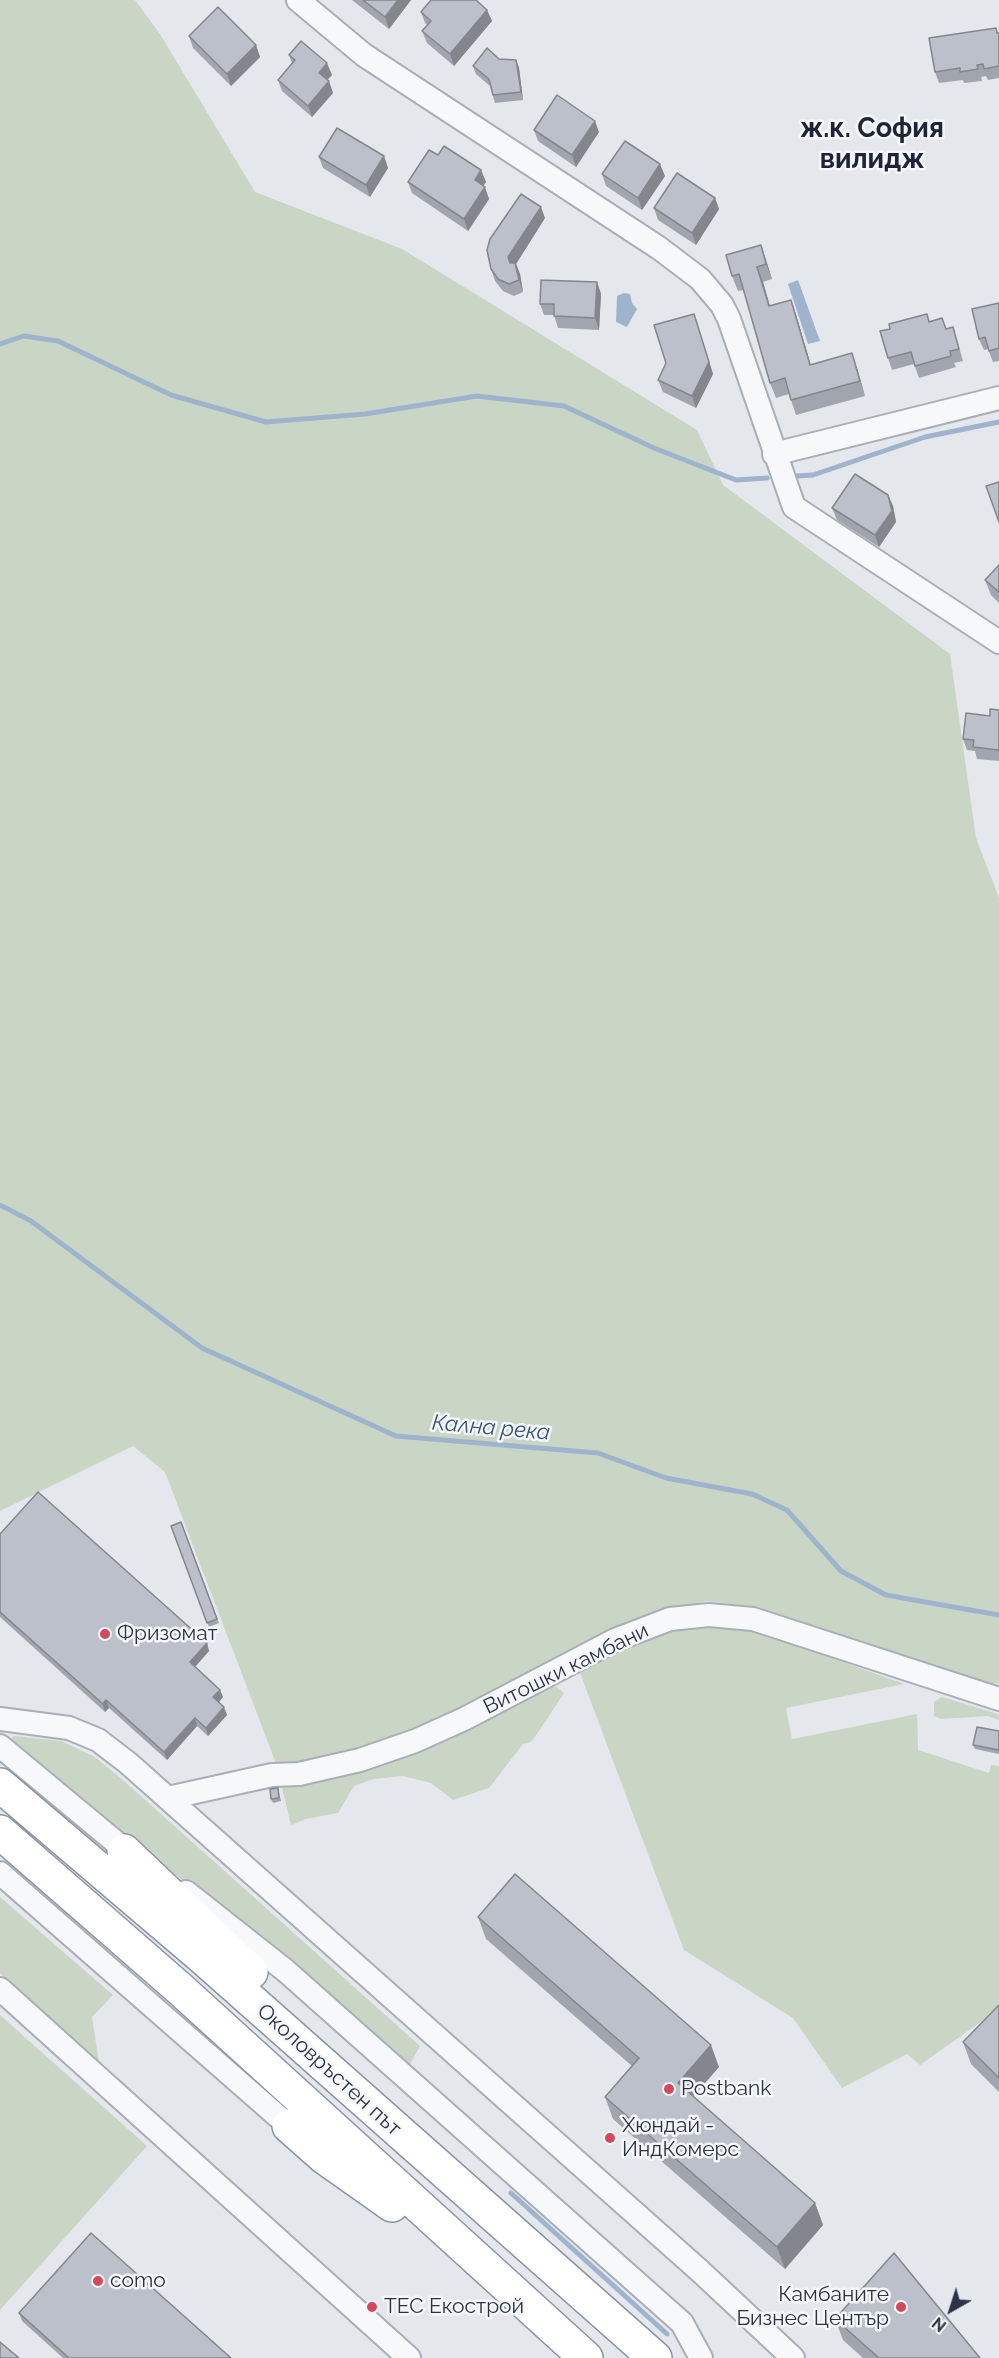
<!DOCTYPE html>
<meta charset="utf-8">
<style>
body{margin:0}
#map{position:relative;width:999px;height:2358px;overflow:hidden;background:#e4e7ec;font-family:Raleway,sans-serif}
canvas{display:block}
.north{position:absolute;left:921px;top:2280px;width:60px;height:60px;-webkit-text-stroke:4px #f4f6f9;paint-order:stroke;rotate:219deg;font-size:16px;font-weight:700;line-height:24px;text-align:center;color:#2b3445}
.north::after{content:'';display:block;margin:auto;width:21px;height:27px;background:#2b3445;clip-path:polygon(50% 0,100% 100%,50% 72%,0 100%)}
</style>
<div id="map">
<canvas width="999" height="2358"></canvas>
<div class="north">N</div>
</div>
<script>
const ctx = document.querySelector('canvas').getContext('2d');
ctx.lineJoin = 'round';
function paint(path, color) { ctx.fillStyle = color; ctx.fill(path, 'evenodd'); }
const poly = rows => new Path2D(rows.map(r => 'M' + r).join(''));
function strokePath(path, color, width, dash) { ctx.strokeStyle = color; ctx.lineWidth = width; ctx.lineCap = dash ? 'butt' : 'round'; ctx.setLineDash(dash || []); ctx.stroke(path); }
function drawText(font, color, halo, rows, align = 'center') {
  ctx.font = font + ' Raleway,sans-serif'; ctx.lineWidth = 5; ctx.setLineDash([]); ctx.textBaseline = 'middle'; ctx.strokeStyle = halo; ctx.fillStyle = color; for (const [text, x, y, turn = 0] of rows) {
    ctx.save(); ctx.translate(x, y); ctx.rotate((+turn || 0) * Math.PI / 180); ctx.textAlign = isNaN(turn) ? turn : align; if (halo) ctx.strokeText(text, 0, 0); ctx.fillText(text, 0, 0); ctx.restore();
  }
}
const green = poly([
 [0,0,135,0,160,34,255,192,402,249,697,430,723,485,950,654,976,838,999,898,999,1683,989,1684,758,1607,707,1601,668,1610,466,1713,358,1753,277,1766,165,1472,133,1446,0,1511],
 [709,1625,758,1631,904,1684,786,1708,792,1739,917,1714,918,1750,989,1773,991,1765,999,1766,999,2009,920,2065,907,2054,842,2088,793,2018,684,1950,579,1670,671,1631],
 [546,1686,557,1687,564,1693,535,1737,529,1743,523,1744,489,1788,453,1800,431,1783,403,1776,374,1779,354,1786,338,1813,306,1819,291,1825,282,1788,317,1779],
 [942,1697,998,1714,999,1720,988,1716,941,1719,934,1716,934,1702],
 [14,1736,61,1741,95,1757,123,1780,420,2046,409,2066,265,1938,164,1867,10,1739],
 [0,1897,113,1995,92,2017,99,2063,0,1973],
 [0,2015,147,2146,0,2310]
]);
const water = poly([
 [798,280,820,341,808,344,788,284],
 [624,293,630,294,632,303,637,309,627,327,616,322,617,296]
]);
const stream = poly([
 [0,344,24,336,58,341,171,395,266,422,365,414,477,396,564,406,654,448,736,480,767,478],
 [797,476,813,475,925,437,999,422],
 [0,1205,31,1221,202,1348,396,1436,598,1453,666,1478,752,1494,787,1510,841,1571,886,1595,999,1615],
 [511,2193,667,2334]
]);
const minor = poly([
 [298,0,364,55,659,248,700,279,722,305,729,319,794,507,999,642],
 [774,454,999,398],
 [0,1719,69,1728,98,1740,128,1763,700,2271,793,2358],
 [0,1746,136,1859],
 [168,1798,272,1775,299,1774,360,1760,415,1741,464,1719,615,1640,670,1619,709,1615,753,1619,999,1699],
 [0,1873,289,2126],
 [186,1892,286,1971,682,2323,701,2358],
 [0,1989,409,2358]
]);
const highway = poly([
 [0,1785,202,1957,655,2358],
 [0,1832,179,1988,586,2358],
 [124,1851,251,1972],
 [289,2126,324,2157,392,2205]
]);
const wall = poly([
 [352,0,411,0,389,29],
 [487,10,492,21,454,66,427,43,422,31,427,25,425,23,421,12],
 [996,28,998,33,999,33,999,78,988,80,986,76,981,77,982,81,964,83,963,80,939,83,935,72],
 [189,36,256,45,260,57,231,86,193,48],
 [289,55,332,75,327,80,333,93,312,117,282,91,278,80,292,63],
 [499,59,516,60,519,68,523,100,495,103,490,86,476,74,473,66],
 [534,130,599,132,576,167,538,141],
 [438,155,481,170,486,182,483,186,489,199,468,231,412,193,408,182],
 [384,156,388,168,370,197,323,168,319,157],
 [602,174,665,176,642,210,606,186],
 [715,198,719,209,696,245,658,220,654,208],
 [545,218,516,264,520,274,523,292,514,296,503,291,495,281,491,269],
 [766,260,772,279,763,282,770,306,791,300,796,315,811,365,852,353,865,396,796,415,789,394,776,398,770,383,744,290,738,291,732,276],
 [597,282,601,294,599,330,558,328,554,315,544,315,540,304],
 [999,303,999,361,993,362,988,349,984,350,979,339],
 [694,314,713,374,696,408,663,392,658,380],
 [927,314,929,321,942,318,946,329,953,327,963,361,954,363,956,367,919,378,914,364,892,370,888,358,890,329],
 [888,495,893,506,896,522,879,547,837,520,832,508],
 [999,565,999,603,991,595,985,580],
 [999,710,999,761,977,759,975,751,967,750,963,739,990,716],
 [181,1522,219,1623,209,1627,171,1526],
 [0,1534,207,1643,209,1651,195,1667,220,1690,223,1697,219,1702,227,1715,208,1736,197,1726,167,1760,109,1708,105,1712,0,1617],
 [999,1731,999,1754,975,1749,973,1745],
 [278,1788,281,1801,273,1803,271,1799],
 [478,1917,719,2067,693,2097,815,2203,823,2225,785,2269,613,2119,605,2097,632,2066,486,1939],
 [999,2005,999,2092,971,2064,963,2042],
 [19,2313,231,2358,63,2358,22,2321],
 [835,2319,980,2358,863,2358,843,2340]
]);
const shadedWall = poly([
 [398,0,411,0,389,29,385,17],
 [487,10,492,21,454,66,450,54],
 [256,45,260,57,231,86,227,74],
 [516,60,519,68,523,100,521,92],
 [327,63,332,75,323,84,319,73],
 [329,81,333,93,312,117,308,106],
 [595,121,599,132,576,167,572,155],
 [384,156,388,168,370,197,366,185],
 [660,164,665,176,642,210,638,198],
 [481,170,486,182,479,192,475,180],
 [485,187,489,199,468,231,464,219],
 [715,198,719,209,696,245,692,233],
 [541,207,545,218,516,264,520,274,523,292,519,280,510,263,508,257],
 [761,245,766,260,772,279,766,264],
 [757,267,763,282,774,321,769,306],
 [597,282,601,294,599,330,595,318],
 [791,300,796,315,815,380,810,365],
 [694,314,713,374,696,408,692,396],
 [852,353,857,368,865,396,860,381],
 [888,495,893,506,896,522,879,547,875,535],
 [207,1643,209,1651,192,1670,190,1662],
 [220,1690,223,1697,216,1705,213,1697],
 [106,1700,109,1708,105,1712,103,1704],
 [224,1707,227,1715,208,1736,206,1728],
 [195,1718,197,1726,167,1760,164,1752],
 [711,2045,719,2067,685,2105,678,2083],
 [815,2203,823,2225,785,2269,777,2247]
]);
const building = poly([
 [363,0,398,0,385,17,363,0],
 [431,0,476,0,487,10,450,54,422,31,431,21,421,12,431,0],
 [218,7,256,45,227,74,189,36,218,7],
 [996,28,997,33,999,33,999,66,984,69,983,64,977,65,978,69,960,72,960,68,935,72,929,38,996,28],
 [301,41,327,63,319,73,329,81,308,106,278,80,295,60,289,55,301,41],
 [487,48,499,59,516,60,521,92,493,95,489,79,473,66,487,48],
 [557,95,595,121,572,155,534,130,557,95],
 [337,128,384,156,366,185,319,157,337,128],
 [625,141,660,164,638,198,602,174,625,141],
 [444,146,481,170,475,180,485,187,464,219,408,182,429,150,438,155,444,146],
 [677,173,715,198,692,233,654,208,677,173],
 [521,194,541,207,508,257,510,263,515,263,519,280,509,284,498,279,491,269,487,250,490,239,521,194],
 [761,245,766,264,757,267,769,306,791,300,810,365,852,353,860,381,791,400,785,378,770,383,739,274,732,276,726,255,761,245],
 [541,280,597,282,595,318,554,316,554,304,540,304,541,280],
 [999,303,999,348,989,351,985,337,979,339,972,309,999,303],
 [694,314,709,362,692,396,658,380,666,363,654,325,694,314],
 [927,314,929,322,942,318,946,329,953,327,959,349,950,351,951,356,915,366,911,352,888,358,880,331,890,329,889,324,927,314],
 [855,474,888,495,892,511,875,535,832,508,855,474],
 [999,482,999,522,986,486,999,482],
 [999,565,999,592,985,580,999,565],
 [990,709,999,710,999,750,973,747,974,740,963,739,966,713,990,716,990,709],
 [38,1492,207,1643,190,1662,220,1690,213,1697,224,1707,206,1728,195,1718,164,1752,106,1700,103,1704,0,1612,0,1534,38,1492],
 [181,1522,217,1619,207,1623,171,1526,181,1522],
 [977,1727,999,1731,999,1750,973,1745,977,1727],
 [278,1788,279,1798,271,1799,270,1789,278,1788],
 [515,1874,711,2045,678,2083,815,2203,777,2247,605,2097,639,2058,478,1917,515,1874],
 [999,2005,999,2078,963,2042,999,2005],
 [91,2233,231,2358,69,2358,19,2313,91,2233],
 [894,2253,980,2358,879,2358,835,2319,894,2253],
 [0,2342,19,2358,0,2358,0,2342]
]);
const markers = [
 [105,1634,6,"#d1495b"],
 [669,2089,6,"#d1495b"],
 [610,2138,6,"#d1495b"],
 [98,2281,6,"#d1495b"],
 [372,2307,6,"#d1495b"],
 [901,2307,6,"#d1495b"]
];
const poiNames = [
 ["Фризомат",117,1634],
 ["Postbank",681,2089],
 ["Хюндай -",622,2126],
 ["ИндКомерс",622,2150],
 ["como",110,2281],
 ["Камбаните",889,2295,"right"],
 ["Бизнес Център",889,2319,"right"],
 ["ТЕС Екострой",384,2307]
];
const streetNames = [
 ["Витошки камбани",566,1669,-26],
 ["Околовръстен път",329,2070,42]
];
const waterNames = [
 ["Кална река",491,1428,5]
];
const districtNames = [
 ["ж.к. София",872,129],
 ["вилидж",872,160]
];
paint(green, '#c9d6c5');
paint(water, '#9fb4cc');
strokePath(stream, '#9fb4cc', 5);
strokePath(minor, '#a9aeb7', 26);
strokePath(highway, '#8b94a3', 36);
strokePath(minor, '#f7f8fa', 22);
strokePath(highway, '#fff', 33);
paint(wall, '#a1a5ae');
paint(shadedWall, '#83868d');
paint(building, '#bbc0ca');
strokePath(building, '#83868d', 1.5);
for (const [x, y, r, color] of markers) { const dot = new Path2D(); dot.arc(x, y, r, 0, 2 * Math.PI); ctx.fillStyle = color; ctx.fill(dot); strokePath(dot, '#f4f6f9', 2); }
drawText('21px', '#2b3445', '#f4f6f9', poiNames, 'left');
drawText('21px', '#2b3445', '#f4f6f9', streetNames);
drawText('italic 22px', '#34527a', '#f4f6f9', waterNames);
drawText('bold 27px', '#1d2536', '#f4f6f9', districtNames);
</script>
